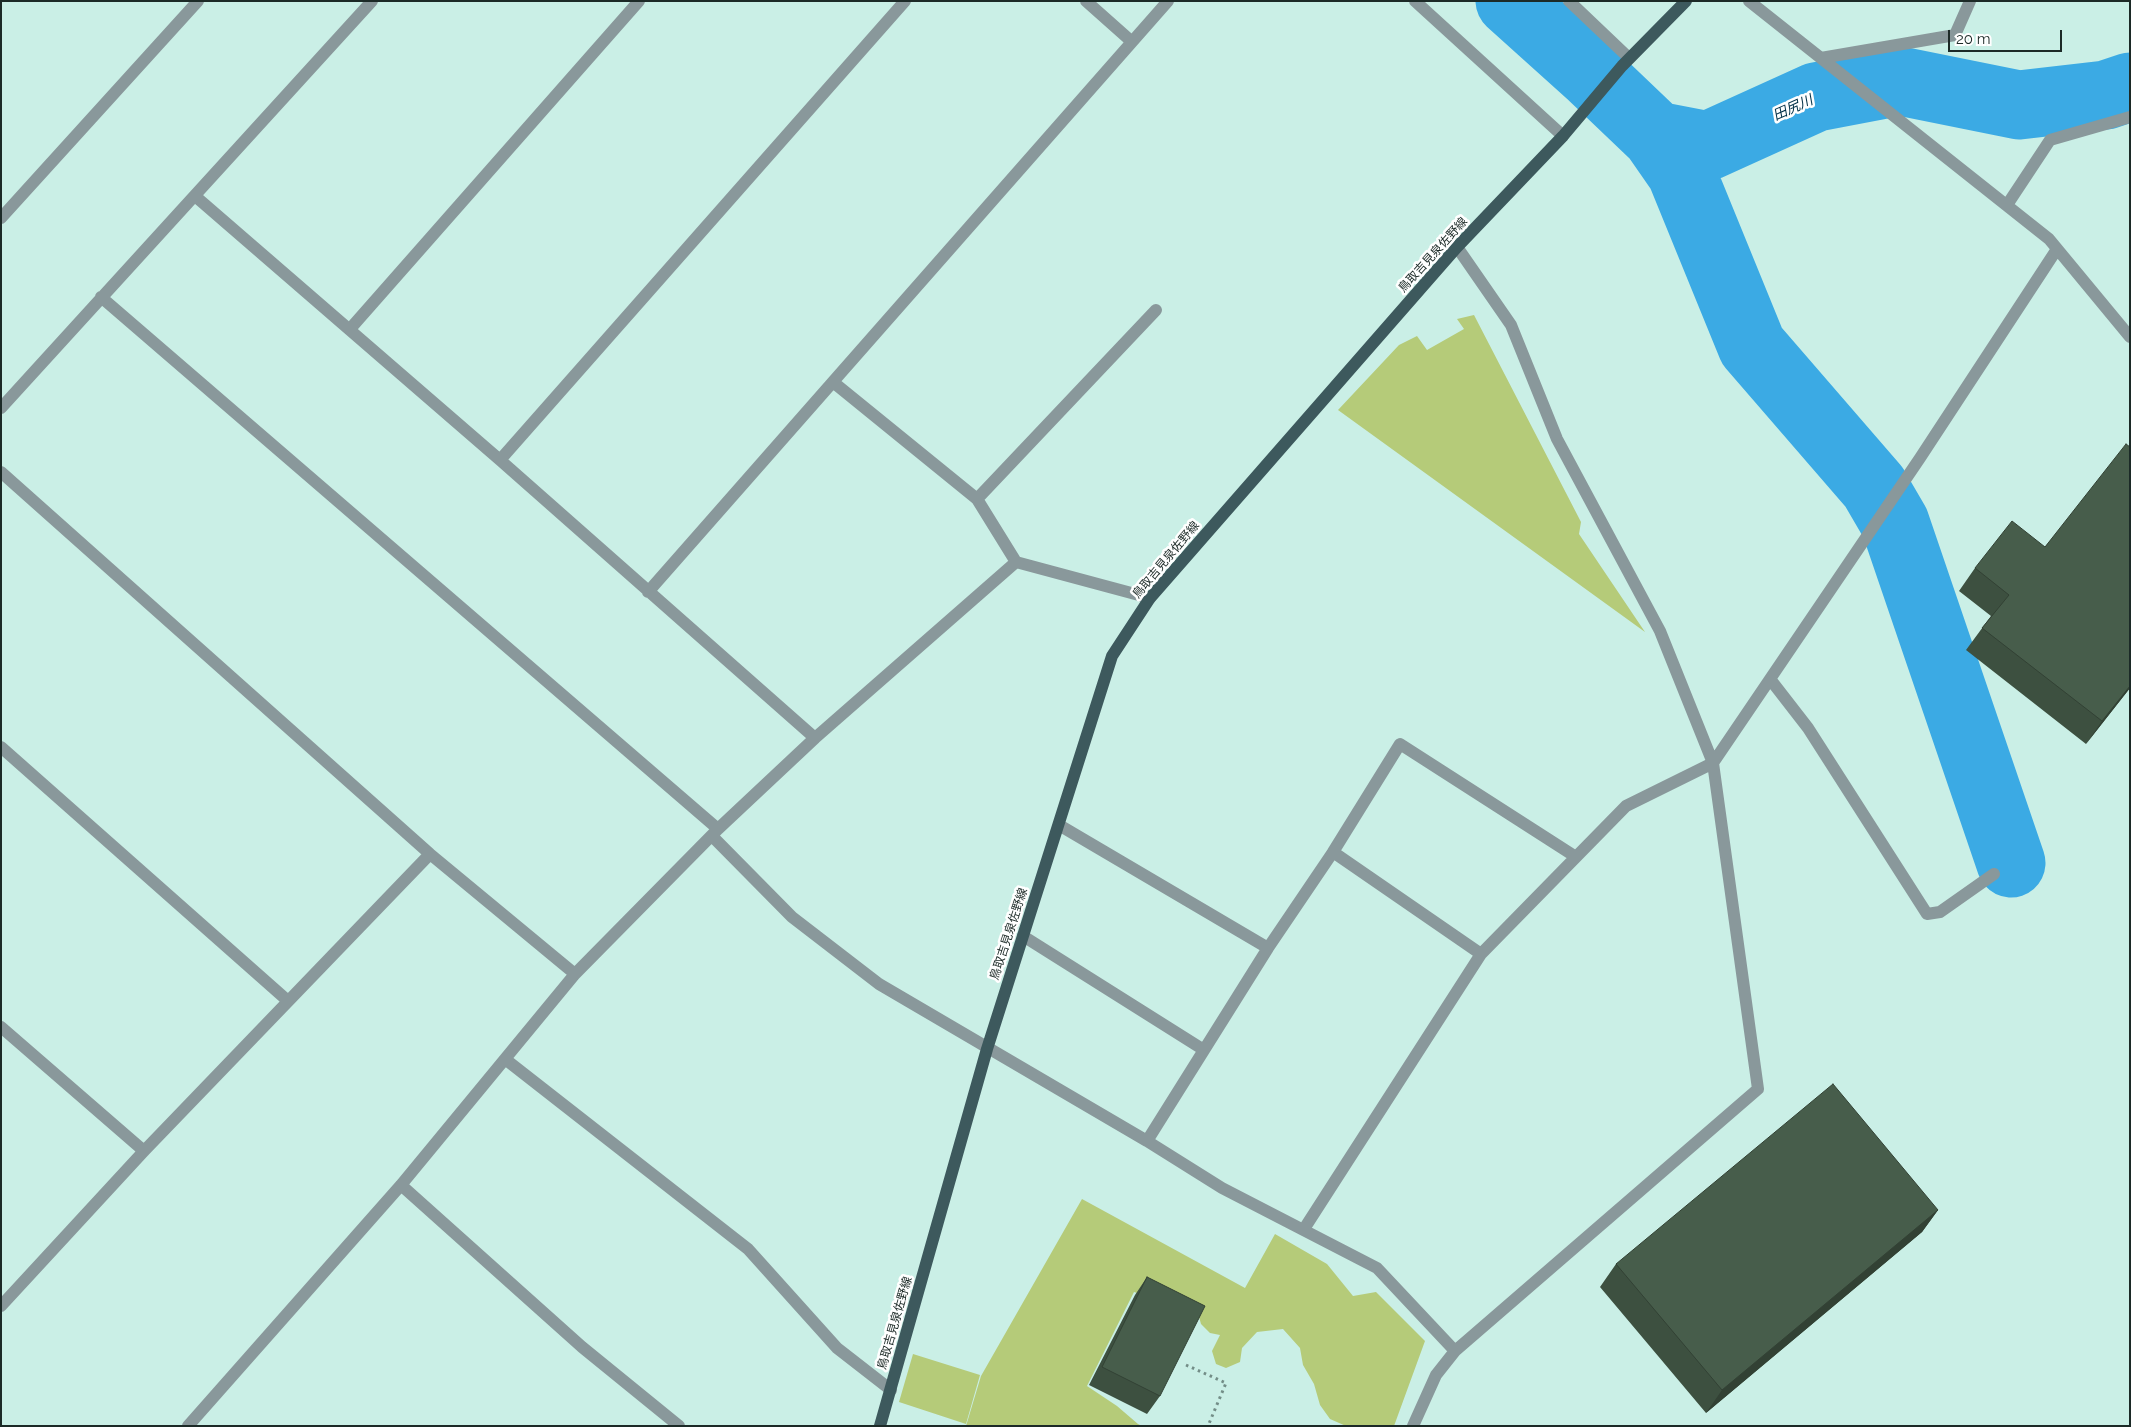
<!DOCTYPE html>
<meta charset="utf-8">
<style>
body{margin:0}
#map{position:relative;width:2131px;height:1427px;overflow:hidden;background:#caefe6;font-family:Raleway,sans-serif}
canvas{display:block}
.frame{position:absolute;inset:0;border:2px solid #1c2a27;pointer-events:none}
.scale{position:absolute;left:1948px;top:30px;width:114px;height:22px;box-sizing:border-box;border:2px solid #1c2a27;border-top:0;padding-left:6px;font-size:15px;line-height:18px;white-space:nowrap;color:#1c2a27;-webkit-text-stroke:4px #fff;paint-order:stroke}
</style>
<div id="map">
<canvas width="2131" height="1427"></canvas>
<div class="frame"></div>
<div class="scale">20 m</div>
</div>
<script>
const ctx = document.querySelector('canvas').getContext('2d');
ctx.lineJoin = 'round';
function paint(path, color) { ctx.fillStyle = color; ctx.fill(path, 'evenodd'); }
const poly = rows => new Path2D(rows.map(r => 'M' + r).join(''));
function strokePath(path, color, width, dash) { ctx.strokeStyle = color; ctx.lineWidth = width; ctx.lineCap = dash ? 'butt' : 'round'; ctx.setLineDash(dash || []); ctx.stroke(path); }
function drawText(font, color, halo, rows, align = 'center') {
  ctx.font = font + ' Raleway,"Noto Sans JP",sans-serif'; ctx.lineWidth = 5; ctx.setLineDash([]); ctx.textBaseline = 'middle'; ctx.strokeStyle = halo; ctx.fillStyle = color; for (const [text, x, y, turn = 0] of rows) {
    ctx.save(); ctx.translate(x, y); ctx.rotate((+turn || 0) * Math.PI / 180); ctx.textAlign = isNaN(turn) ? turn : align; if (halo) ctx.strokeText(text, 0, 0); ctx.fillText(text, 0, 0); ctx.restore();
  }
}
const green = poly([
 [1474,315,1581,522,1579,534,1645,632,1338,410,1399,345,1417,336,1427,350,1464,329,1457,319],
 [1082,1199,1245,1288,1275,1234,1327,1264,1353,1296,1376,1292,1425,1341,1394,1426,1346,1426,1330,1419,1320,1405,1314,1384,1303,1365,1300,1348,1283,1329,1257,1332,1242,1348,1240,1362,1226,1368,1216,1364,1212,1351,1220,1335,1210,1333,1201,1324,1195,1302,1165,1302,1134,1292,1087,1386,1117,1406,1138,1424,1142,1426,966,1426,981,1376],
 [913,1354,980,1375,966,1424,899,1402]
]);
const river = poly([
 [1510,1,1590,73,1656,136,1708,146,1816,97,1900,81,2019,105,2106,95,2130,87],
 [1656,136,1681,172,1752,346,1874,487,1895,523,2011,863]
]);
const path = poly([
 [1186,1365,1226,1383,1208,1426]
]);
const minor = poly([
 [1086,1,1131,41],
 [1415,1,1563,136],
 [1569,1,1629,58],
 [1749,1,2049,239,2130,337],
 [1821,58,1955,35,1970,1],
 [195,196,500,460,815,738],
 [2007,205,2050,140,2130,117],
 [1,218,198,1],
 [101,297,718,829],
 [350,329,639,1],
 [833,382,977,499,1016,562],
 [1,408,372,1],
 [500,460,905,1],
 [1,472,430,854,575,974],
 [977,499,1156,310],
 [648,592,1168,1],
 [1770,679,1808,728,1927,914,1940,912,1994,874],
 [1,747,288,1001],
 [1059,825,1268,948],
 [712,836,792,917,879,984,1147,1141,1222,1188,1377,1268,1455,1351],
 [1333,852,1400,744,1576,857],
 [1023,936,1204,1050],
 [1,1027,144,1151],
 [505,1059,748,1249,837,1348,891,1390],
 [1147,1141,1268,948,1333,852,1481,954,1626,806,1713,763,1920,458,2057,249],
 [401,1185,582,1347,679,1426],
 [1304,1229,1481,954],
 [1,1306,144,1151,430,854],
 [188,1426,401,1185,575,974,718,829,815,738,1016,562,1150,598],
 [1413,1426,1436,1375,1455,1351,1758,1089,1713,763,1660,631,1557,439,1511,325,1457,247]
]);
const major = poly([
 [880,1426,987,1049,1112,656,1150,598,1457,247,1563,136,1622,66,1686,1]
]);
const wall = poly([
 [2130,447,2130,688,2086,744,1966,650,1991,616,1959,591,1975,568,2045,547],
 [1938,1210,1922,1232,1706,1413,1600,1287,1616,1264],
 [1147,1277,1160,1396,1147,1414,1089,1385,1135,1295]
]);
const shadedWall = poly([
 [2130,686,2130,688,2086,744,2102,721],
 [1938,1210,1922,1232,1706,1413,1722,1390]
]);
const building = poly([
 [2126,444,2130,447,2130,686,2102,721,1982,628,2009,595,1975,568,2012,521,2045,547,2126,444],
 [1833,1084,1938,1210,1722,1390,1616,1264,1833,1084],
 [1147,1277,1205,1306,1160,1396,1102,1367,1147,1277]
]);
const streetNames = [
 ["鳥取吉見泉佐野線",1433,255,-48],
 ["鳥取吉見泉佐野線",1166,560,-50],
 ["鳥取吉見泉佐野線",1009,934,-72],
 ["鳥取吉見泉佐野線",895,1323,-74]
];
const waterNames = [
 ["田尻川",1793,108,-24]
];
paint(green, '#b5cb79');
strokePath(river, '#3baae4', 69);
strokePath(path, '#738d87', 3, [2.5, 4]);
strokePath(minor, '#89989b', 12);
strokePath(major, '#3d595d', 12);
paint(wall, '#3d5040');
paint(shadedWall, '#324134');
paint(building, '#475d4b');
strokePath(building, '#324134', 1);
drawText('12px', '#1c2a27', '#fff', streetNames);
drawText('italic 14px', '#002f46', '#fff', waterNames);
</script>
